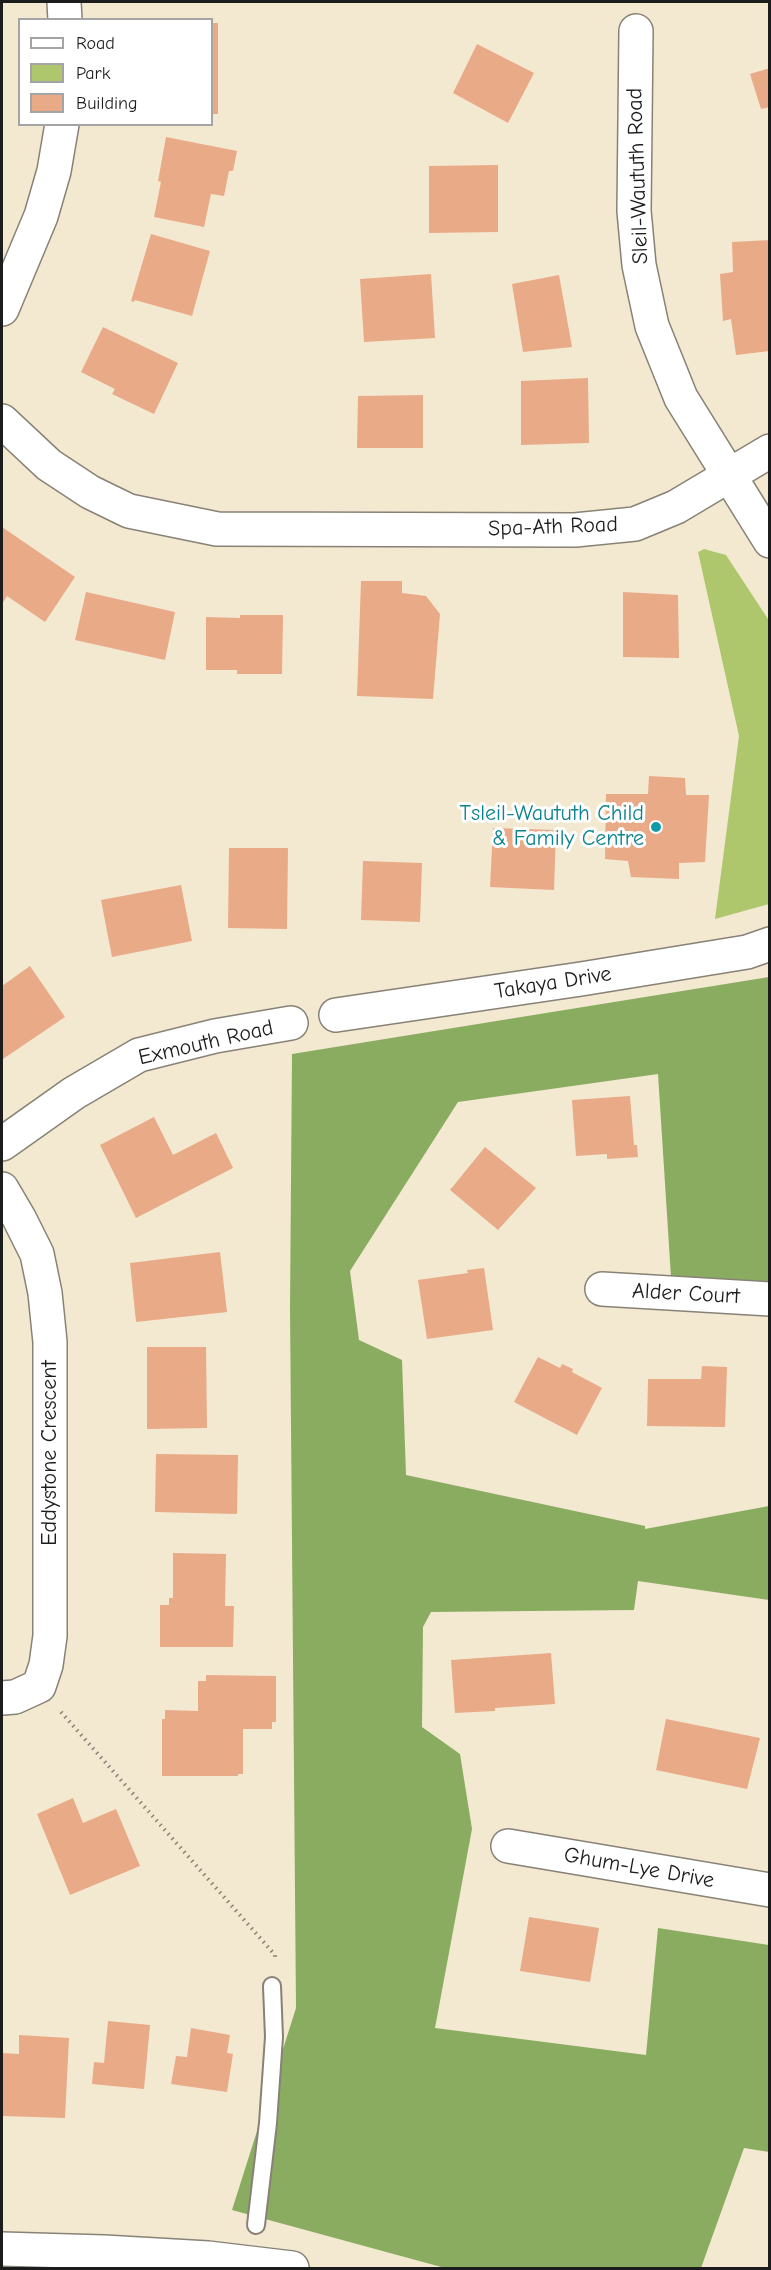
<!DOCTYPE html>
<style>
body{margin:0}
#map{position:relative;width:771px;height:2270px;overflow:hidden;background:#f3e9d1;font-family:"Comic Neue",sans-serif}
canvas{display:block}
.frame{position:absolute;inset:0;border:3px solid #1c1c1c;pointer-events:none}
.legend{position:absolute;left:18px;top:18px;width:195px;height:108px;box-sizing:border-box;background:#fff;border:2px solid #a4a4a4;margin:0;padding:8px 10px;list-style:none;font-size:18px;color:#1c1c1c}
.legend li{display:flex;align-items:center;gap:12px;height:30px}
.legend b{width:30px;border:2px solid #a4a4a4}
</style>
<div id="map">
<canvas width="771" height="2270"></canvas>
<div class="frame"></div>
<ul class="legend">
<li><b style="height:8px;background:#fff"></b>Road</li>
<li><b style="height:16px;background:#aec76c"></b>Park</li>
<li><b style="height:16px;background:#e9aa88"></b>Building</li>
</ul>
</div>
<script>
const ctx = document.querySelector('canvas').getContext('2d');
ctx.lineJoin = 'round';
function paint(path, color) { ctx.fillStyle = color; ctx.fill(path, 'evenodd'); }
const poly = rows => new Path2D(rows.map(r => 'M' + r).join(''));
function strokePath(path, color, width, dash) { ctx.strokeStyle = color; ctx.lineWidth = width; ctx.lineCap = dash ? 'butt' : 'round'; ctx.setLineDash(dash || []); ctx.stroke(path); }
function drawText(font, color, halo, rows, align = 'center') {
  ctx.font = font + ' "Comic Neue",sans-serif'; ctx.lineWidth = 6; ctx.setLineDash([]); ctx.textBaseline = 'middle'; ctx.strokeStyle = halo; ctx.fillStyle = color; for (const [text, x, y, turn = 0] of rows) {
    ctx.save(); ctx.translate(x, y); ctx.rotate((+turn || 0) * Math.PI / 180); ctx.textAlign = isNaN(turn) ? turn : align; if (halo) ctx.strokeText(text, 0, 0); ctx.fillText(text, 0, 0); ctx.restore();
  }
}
const green = poly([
 [704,549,726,555,770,622,769,904,715,919,739,736,698,552]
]);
const forest = poly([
 [769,977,769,1284,671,1277,658,1074,458,1102,350,1271,359,1340,402,1360,406,1475,645,1526,645,1529,769,1506,769,1600,638,1581,634,1610,431,1612,423,1627,422,1727,460,1754,472,1829,435,2028,646,2055,658,1928,769,1945,769,2152,744,2148,701,2268,445,2268,232,2210,296,2008,290,1309,292,1054]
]);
const building = poly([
 [212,23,218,23,218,114,212,114],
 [477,44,534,73,508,123,453,93],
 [770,68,770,107,761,109,750,74],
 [166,137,237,151,233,171,229,171,224,196,211,194,204,227,154,217,161,182,158,181],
 [498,165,498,232,429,233,429,166],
 [151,234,210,251,192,316,135,300,134,302,131,301],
 [770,240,770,351,736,355,731,319,723,321,720,274,733,272,732,242],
 [431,274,435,338,364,342,360,279],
 [559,275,572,347,523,352,512,284],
 [103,327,178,363,154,414,112,394,115,389,81,372],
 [588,378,589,443,521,445,521,381],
 [423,395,423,448,357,448,358,396],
 [2,527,75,577,45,622,7,596,2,604],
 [361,581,402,581,402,593,426,596,440,614,433,699,357,696],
 [86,592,175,612,165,660,75,640],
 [623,592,678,595,679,658,623,657],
 [240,615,283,615,282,674,237,674,237,670,206,670,206,617,240,618],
 [649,776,685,778,686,795,709,795,705,862,679,863,679,879,631,877,628,861,605,859,606,794,648,794],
 [493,828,556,830,554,890,490,887],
 [229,848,288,848,287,929,228,928],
 [363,861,422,863,420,922,361,920],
 [181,885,192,941,112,957,101,900],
 [30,966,65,1017,3,1059,2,986],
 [630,1096,634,1145,637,1145,638,1157,607,1159,607,1154,576,1156,572,1100],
 [154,1117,173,1155,216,1133,233,1168,136,1218,100,1145],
 [485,1147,536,1188,498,1230,450,1190],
 [220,1252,227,1312,136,1322,130,1263],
 [484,1268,493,1330,427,1339,418,1280,468,1273,467,1270],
 [147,1347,206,1347,207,1428,147,1429],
 [538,1357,560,1368,562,1364,573,1369,572,1372,602,1388,577,1435,514,1402],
 [702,1366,727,1367,725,1427,647,1426,648,1379,701,1379],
 [156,1454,238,1455,237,1514,155,1512],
 [173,1553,226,1554,225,1606,234,1606,233,1647,160,1647,160,1605,169,1605,169,1598,173,1598],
 [551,1653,555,1704,495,1708,495,1711,455,1713,451,1660],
 [206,1675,276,1676,276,1722,272,1722,272,1729,243,1729,243,1774,238,1774,238,1776,162,1776,162,1719,165,1719,165,1710,198,1711,198,1681,206,1681],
 [666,1719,760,1738,747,1789,656,1770],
 [73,1798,83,1823,116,1809,140,1866,70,1895,37,1814],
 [529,1917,599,1928,590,1982,520,1971],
 [108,2021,150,2025,144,2089,92,2084,94,2062,104,2063],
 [191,2028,230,2035,227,2053,233,2054,227,2092,171,2084,176,2056,187,2057],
 [19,2035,69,2038,65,2118,2,2116,2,2053,19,2054]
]);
const path = poly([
 [61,1712,275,1955,275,1960]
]);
const service = poly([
 [256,2225,268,2123,274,2037,272,1986]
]);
const minor = poly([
 [636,31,634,211,639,265,652,326,681,398,770,541],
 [2,421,49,465,90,492,129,511,217,529,575,530,635,524,676,507,770,451],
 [336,1015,581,979,747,952,770,944],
 [2,1144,74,1093,139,1055,215,1036,291,1023],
 [2,1189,19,1218,37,1254,45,1293,50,1342,50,1636,46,1665,39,1686,15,1697,2,1698],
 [602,1289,770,1299],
 [508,1846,770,1890]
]);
const tertiary = poly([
 [64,2,65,20],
 [2,309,41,216,54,171,62,124],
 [2,2249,104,2252,208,2258,292,2268]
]);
const markers = [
 [656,827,6,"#0f9aa8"]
];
const streetNames = [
 ["Sleil-Waututh Road",638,176,-92],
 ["Spa-Ath Road",553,527,-2],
 ["Takaya Drive",553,983,-9],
 ["Exmouth Road",206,1043,-13],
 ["Alder Court",686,1294,3],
 ["Eddystone Crescent",50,1453,-90],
 ["Ghum-Lye Drive",639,1868,10]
];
const cultureNames = [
 ["Tsleil-Waututh Child",644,814],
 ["& Family Centre",644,839]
];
paint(green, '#aec76c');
paint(forest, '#8aac60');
paint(building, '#e9aa88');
strokePath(service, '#888276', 20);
strokePath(minor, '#888276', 36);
strokePath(tertiary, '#888276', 36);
strokePath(path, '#888276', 4, [1.5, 4.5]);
strokePath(service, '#fff', 16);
strokePath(minor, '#fff', 33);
strokePath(tertiary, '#fff', 33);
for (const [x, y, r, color] of markers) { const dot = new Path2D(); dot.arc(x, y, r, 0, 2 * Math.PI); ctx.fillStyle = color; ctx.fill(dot); strokePath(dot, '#fff', 2); }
drawText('22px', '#1c1c1c', '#fff', streetNames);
drawText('22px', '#0d838f', '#fff', cultureNames, 'right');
</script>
